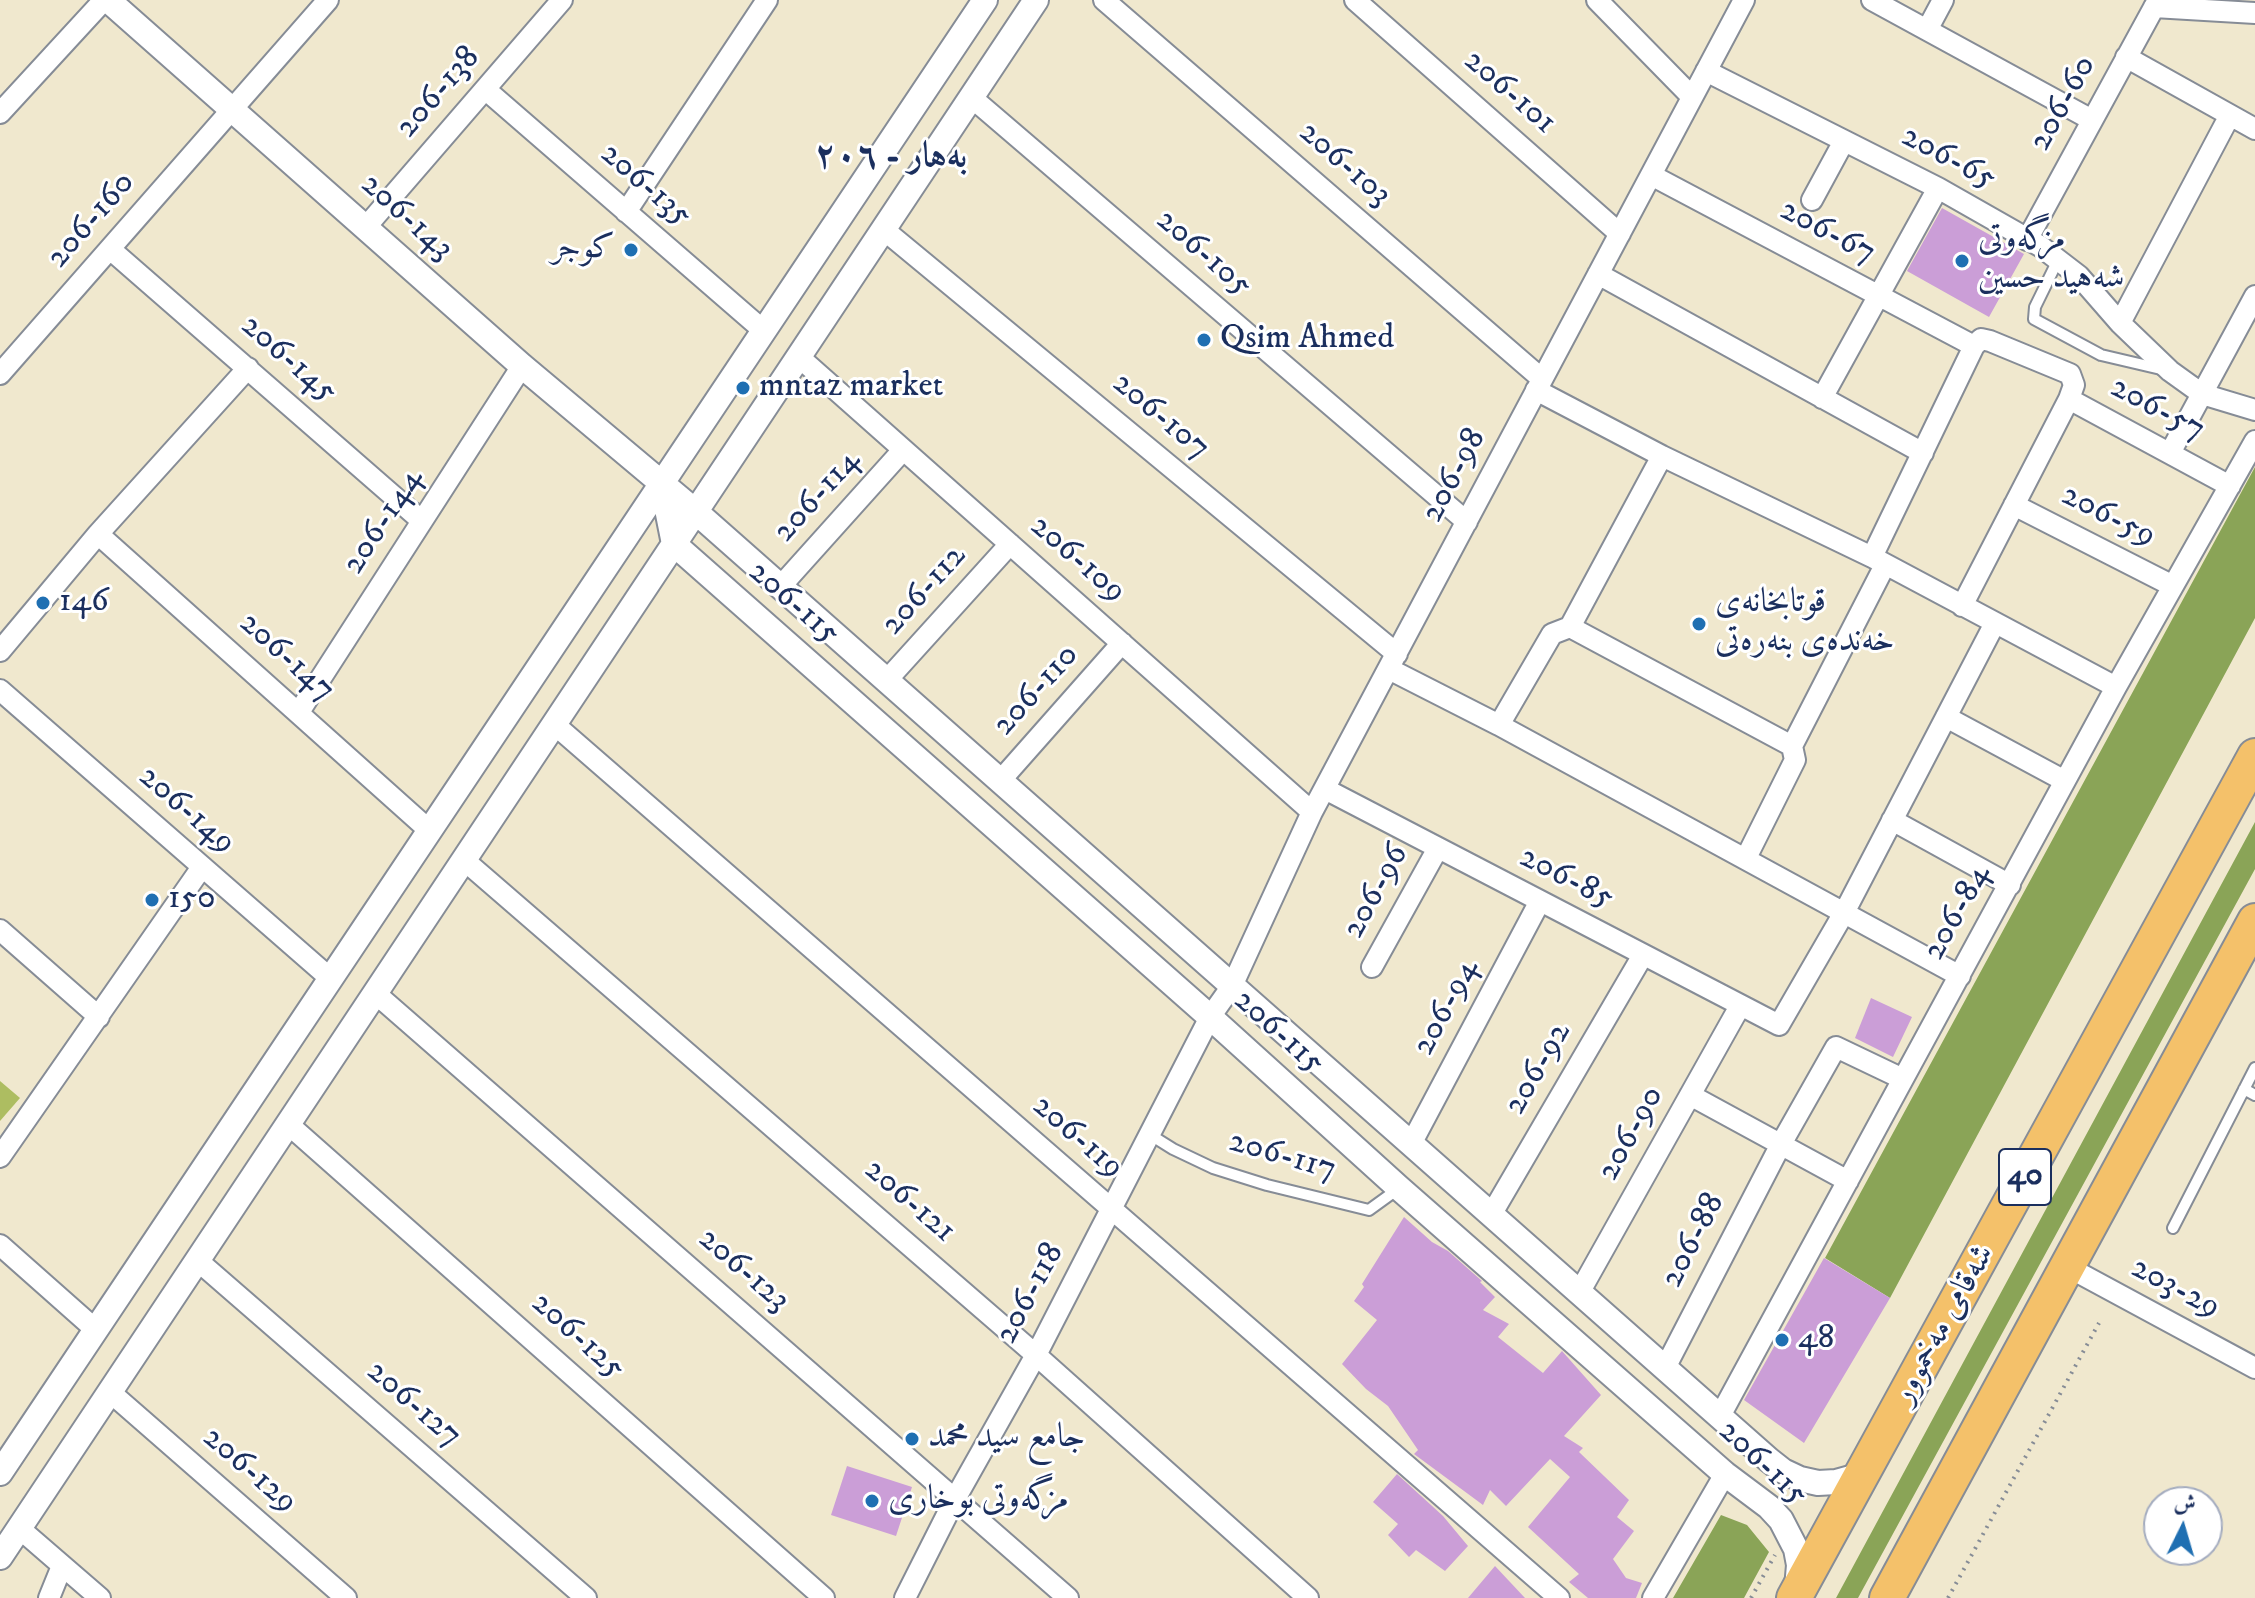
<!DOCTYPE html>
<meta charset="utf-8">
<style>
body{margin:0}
#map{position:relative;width:2255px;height:1598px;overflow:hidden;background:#f0e8ce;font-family:"IM FELL DW Pica",Amiri,serif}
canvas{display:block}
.north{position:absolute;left:2143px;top:1486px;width:80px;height:80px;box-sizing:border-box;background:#fff;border:2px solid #a4acbf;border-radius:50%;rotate:5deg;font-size:22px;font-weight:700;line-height:32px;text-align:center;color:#1b2f5e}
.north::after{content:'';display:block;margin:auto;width:28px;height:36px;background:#1f6fb2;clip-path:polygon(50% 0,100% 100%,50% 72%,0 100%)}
</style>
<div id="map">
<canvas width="2255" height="1598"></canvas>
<div class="north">ش</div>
</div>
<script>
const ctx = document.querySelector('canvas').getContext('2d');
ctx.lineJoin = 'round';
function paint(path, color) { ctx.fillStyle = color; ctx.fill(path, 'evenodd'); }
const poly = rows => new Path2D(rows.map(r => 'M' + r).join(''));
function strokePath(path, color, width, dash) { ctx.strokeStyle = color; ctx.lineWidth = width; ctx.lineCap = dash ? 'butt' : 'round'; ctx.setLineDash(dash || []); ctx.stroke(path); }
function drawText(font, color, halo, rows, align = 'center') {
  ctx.font = font + ' "IM FELL DW Pica",Amiri,serif'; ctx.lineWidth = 6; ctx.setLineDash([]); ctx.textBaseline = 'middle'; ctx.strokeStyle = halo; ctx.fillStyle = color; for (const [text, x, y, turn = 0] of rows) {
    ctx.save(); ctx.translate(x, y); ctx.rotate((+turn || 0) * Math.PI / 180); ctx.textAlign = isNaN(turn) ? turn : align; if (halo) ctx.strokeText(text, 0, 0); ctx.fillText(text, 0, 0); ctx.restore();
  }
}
const green = poly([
 [0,1081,20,1098,0,1121]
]);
const forest = poly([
 [2255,467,2255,618,1890,1298,1825,1258],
 [2255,822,2255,869,1858,1598,1836,1598],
 [1721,1515,1747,1525,1769,1552,1744,1598,1673,1598]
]);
const building = poly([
 [1942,208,2024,254,1989,317,1907,271],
 [1871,998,1912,1017,1893,1057,1855,1038],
 [1404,1217,1432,1242,1448,1251,1482,1281,1480,1282,1495,1297,1483,1310,1509,1324,1498,1337,1543,1373,1562,1351,1601,1395,1564,1436,1583,1448,1579,1452,1629,1500,1617,1517,1634,1531,1613,1559,1626,1578,1642,1583,1636,1598,1588,1598,1569,1582,1579,1574,1528,1527,1570,1477,1550,1459,1506,1506,1490,1490,1483,1505,1414,1454,1418,1450,1388,1406,1366,1389,1342,1364,1377,1320,1354,1301,1364,1287,1362,1284],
 [1824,1258,1890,1298,1804,1443,1744,1400],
 [847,1466,912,1487,896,1536,831,1515],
 [1397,1474,1443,1516,1468,1546,1445,1571,1416,1550,1409,1557,1388,1535,1398,1524,1373,1502],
 [1495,1566,1525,1598,1468,1598]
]);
const path = poly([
 [1751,1598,1775,1555],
 [1948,1598,2099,1323]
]);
const service = poly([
 [2058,260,2035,307,2034,319,2101,355,2165,370],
 [2244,1089,2255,1095],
 [1149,1134,1173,1149,1213,1168,1267,1185,1369,1210,1398,1189],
 [2173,1228,2255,1068]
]);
const minor = poly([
 [1104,0,1542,379],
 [1355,0,1620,234],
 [1597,0,1692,97],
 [1872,0,2092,120],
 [2154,7,2255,13],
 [1927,30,1943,0],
 [2126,57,2255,129],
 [1706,71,1938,188,2040,246,2079,276,2120,323,2170,371,2202,394,2255,410],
 [485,89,764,331],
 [971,97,1467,522],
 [0,113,104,0],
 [1651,175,1974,346],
 [1812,200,1844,141],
 [626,212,767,0],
 [365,228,562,0],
 [883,229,1397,654],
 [2027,240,2158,0],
 [110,249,422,521],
 [1598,274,1923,453],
 [2120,323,2230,115],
 [799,357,1312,812],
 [0,374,328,0],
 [1536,390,1662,456,1872,557,2116,687],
 [1822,398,1938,188],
 [2069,399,2230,486],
 [2170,453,2255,296],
 [2014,505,2173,586],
 [98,534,430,831],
 [1872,557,1974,346,1981,339,1990,341,2070,374,2074,385,2069,399,1962,606],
 [780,587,903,450],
 [1570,627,1792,746],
 [0,651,98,534,248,368],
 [1389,669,1499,725,1960,976],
 [886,681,1010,544],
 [0,690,331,979],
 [299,712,522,366],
 [1946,717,2065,781],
 [554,724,1559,1598],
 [1499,725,1552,634,1570,627,1662,456],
 [1000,781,1122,643],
 [1325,789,1779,1025,1845,911,1995,623],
 [1892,820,2010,885],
 [1746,858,1795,760,1792,746,1885,565],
 [464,860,1036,1355,1308,1598],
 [0,930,99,1017],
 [1372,967,1438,848],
 [375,993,1068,1598],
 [1690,1095,1848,1181],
 [288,1124,824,1598],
 [1411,1144,1540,901],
 [0,1157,202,867],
 [1491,1215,1643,955],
 [0,1245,96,1330],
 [197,1260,586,1598],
 [2066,1266,2255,1368],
 [1579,1293,1740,1006],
 [1665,1368,1781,1144,1836,1047,1903,1079],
 [110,1392,346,1598],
 [1720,1416,2116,687,2255,441],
 [19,1528,100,1598],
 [49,1598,62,1566],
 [905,1598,955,1499,1036,1355,1210,1017,1232,986,1312,812,1744,0],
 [1653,1598,1725,1474]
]);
const tertiary = poly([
 [108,0,522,366,696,512,1769,1460,1783,1471,1800,1479,1818,1483,1836,1482,1854,1477,1866,1468],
 [662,484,674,544,1210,1017,1399,1188,1725,1474,1769,1507,1781,1520,1796,1549,1799,1565,1797,1588],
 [0,1473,985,0],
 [0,1557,1036,0]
]);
const trunk = poly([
 [1794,1598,2255,756],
 [1887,1598,2255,921]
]);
const markers = [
 [631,250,8,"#1f6fb2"],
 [1962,261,8,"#1f6fb2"],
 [1204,340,8,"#1f6fb2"],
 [743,388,8,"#1f6fb2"],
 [43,603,8,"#1f6fb2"],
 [1699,624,8,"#1f6fb2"],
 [152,900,8,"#1f6fb2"],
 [1782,1340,8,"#1f6fb2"],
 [912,1439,8,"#1f6fb2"],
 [872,1501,8,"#1f6fb2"]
];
const shields = [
 [2025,1177,52]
];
const shieldNames = [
 ["40",2025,1177]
];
const streetNames = [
 ["206-138",439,93,-49],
 ["206-101",1509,93,41],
 ["206-60",2064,104,-61],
 ["206-65",1948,159,28],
 ["206-103",1344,165,41],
 ["206-135",645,186,41],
 ["206-143",406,218,42],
 ["206-160",92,221,-49],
 ["206-67",1827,233,28],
 ["206-105",1203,254,41],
 ["206-145",288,360,41],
 ["206-57",2157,410,28],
 ["206-107",1160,417,40],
 ["206-98",1455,476,-62],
 ["206-114",818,497,-48],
 ["206-59",2108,517,27],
 ["206-144",384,522,-57],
 ["206-109",1077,560,41],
 ["206-112",925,591,-48],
 ["206-115",793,604,41],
 ["206-147",286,658,42],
 ["206-110",1037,691,-48],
 ["206-149",186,811,41],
 ["206-85",1566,879,27],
 ["206-96",1377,892,-61],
 ["206-84",1958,913,-61],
 ["206-94",1447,1008,-62],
 ["206-115",1278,1033,42],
 ["206-92",1539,1069,-60],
 ["206-90",1632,1134,-61],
 ["206-119",1077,1138,41],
 ["206-117",1282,1157,16],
 ["206-121",909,1202,41],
 ["206-88",1694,1241,-63],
 ["206-123",743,1271,41],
 ["203-29",2175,1289,28],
 ["206-118",1031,1294,-62],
 ["شەقامی مەخموور",1945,1325,-61],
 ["206-125",577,1337,42],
 ["206-127",413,1405,41],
 ["206-115",1762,1464,43],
 ["206-129",249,1471,41]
];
const poiNames = [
 ["مزگەوتی",1978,241],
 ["شەهید حسين",1978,280],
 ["كوجر",615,250,"right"],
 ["Qsim Ahmed",1220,340],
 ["mntaz market",759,388],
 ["146",59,603],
 ["قوتابخانەی",1715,604],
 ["خەندەی بنەرەتی",1715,643],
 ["150",168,900],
 ["48",1798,1340],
 ["جامع سيد محمد",928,1439],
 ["مزگەوتی بوخاری",888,1501]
];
const neighbourhoodNames = [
 ["بەهار - ٢٠٦",891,159]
];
paint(green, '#adbd61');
paint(forest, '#8aa457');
paint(building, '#cb9ed7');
strokePath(service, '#868c96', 14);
strokePath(minor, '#868c96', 24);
strokePath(tertiary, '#868c96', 28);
strokePath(trunk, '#868c96', 38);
strokePath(path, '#868c96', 4, [2, 6]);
strokePath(service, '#fff', 10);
strokePath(minor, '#fff', 20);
strokePath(tertiary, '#fff', 24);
strokePath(trunk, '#f4c16a', 34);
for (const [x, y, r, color] of markers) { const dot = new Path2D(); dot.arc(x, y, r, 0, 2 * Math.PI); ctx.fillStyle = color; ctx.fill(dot); strokePath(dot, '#fff', 3); }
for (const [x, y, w] of shields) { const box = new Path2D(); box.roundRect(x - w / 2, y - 28, w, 56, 6); ctx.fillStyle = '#fff'; ctx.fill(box); strokePath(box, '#1b2f5e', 2); }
drawText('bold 32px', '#1b2f5e', null, shieldNames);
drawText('34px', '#1b2f5e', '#fff', streetNames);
drawText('34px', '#1b2f5e', '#fff', poiNames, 'left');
drawText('bold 36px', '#1b2f5e', '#fff', neighbourhoodNames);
</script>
